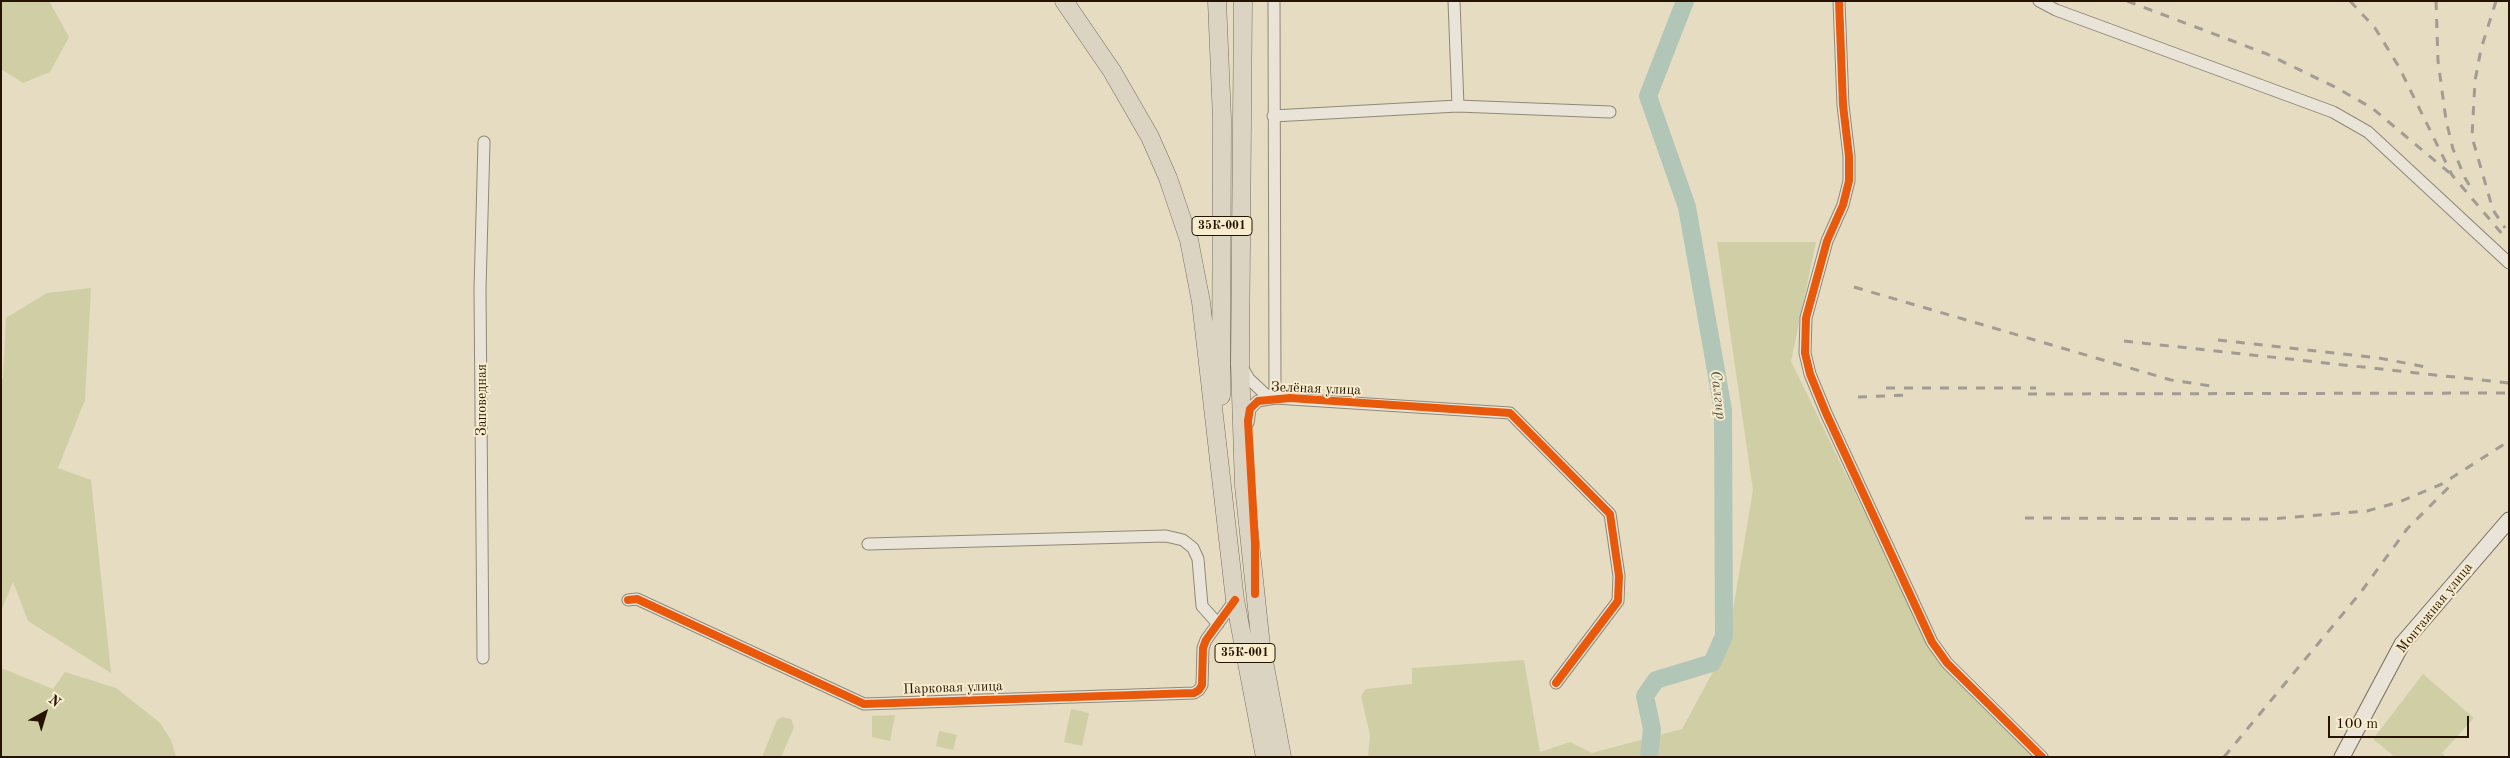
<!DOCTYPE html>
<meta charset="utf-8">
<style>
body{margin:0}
#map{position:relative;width:2510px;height:758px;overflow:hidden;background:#e5dcc2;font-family:"Old Standard TT",serif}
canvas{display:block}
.frame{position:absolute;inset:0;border:2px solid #251300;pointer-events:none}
.north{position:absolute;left:20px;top:688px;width:50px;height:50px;-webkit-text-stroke:4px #f7ecce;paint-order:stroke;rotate:39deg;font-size:14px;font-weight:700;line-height:20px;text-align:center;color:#251300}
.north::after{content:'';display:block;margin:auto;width:18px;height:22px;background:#251300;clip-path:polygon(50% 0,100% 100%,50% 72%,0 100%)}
.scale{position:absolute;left:2328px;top:716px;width:141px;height:22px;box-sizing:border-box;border:2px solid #251300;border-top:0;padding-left:6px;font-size:15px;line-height:18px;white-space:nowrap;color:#251300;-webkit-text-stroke:4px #f7ecce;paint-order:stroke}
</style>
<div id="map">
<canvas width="2510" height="758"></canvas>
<div class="frame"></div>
<div class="north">N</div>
<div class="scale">100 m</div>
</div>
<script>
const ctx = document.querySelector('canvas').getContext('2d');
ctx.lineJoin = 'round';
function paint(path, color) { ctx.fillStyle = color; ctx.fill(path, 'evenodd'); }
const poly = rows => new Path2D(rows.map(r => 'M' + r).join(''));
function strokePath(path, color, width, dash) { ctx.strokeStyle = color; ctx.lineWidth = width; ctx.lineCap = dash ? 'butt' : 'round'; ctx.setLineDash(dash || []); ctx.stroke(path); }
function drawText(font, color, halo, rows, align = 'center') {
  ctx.font = font + ' "Old Standard TT",serif'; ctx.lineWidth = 4; ctx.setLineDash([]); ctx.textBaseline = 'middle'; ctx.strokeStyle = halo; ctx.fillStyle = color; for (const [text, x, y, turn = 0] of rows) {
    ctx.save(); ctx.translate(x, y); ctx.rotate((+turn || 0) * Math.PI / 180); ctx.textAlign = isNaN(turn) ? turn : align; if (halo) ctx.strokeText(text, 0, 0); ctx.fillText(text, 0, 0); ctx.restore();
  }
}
const green = poly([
 [1,1,49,1,69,37,50,72,23,83,1,69],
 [1717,242,1816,242,1791,361,1933,654,2041,757,1368,757,1370,735,1361,696,1366,689,1412,684,1412,668,1524,660,1540,752,1570,742,1592,753,1682,729,1727,646,1753,490],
 [91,288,85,400,58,468,91,480,111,673,28,621,13,582,1,611,1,377,3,379,6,318,47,293],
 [1,668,53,689,65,672,116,688,160,723,171,740,176,757,1,757],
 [2423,674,2474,718,2442,753,2446,757,2395,757,2373,739],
 [1071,709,1089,713,1082,746,1064,742],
 [895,715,890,741,872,737,872,716],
 [782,717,791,719,794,727,781,757,762,757,777,720],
 [939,731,957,735,953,750,936,746]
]);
const river = poly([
 [1649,757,1652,729,1645,696,1656,680,1712,663,1724,636,1723,410,1687,207,1648,96,1685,1]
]);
const street = poly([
 [1454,1,1458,106],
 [1839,1,1843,105,1849,156,1849,181,1843,205,1827,241,1806,318,1805,353,1810,374,1826,413,1932,642,1947,663,2042,757],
 [2039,1,2056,10,2333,112,2368,132,2509,263],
 [1273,116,1458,106,1610,112],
 [1242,367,1249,379,1265,394,1275,398,1274,1],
 [1248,423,1250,409,1258,401,1275,398,1510,413,1610,514,1619,576,1618,601,1556,683],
 [868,544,1166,536,1183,540,1193,548,1198,559,1202,606,1218,624],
 [628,600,637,599,864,704,1194,693,1199,690,1202,685,1203,648,1206,640,1235,600],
 [483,658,480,289,484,142]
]);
const secondary = poly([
 [2342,757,2402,644,2509,520]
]);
const primary = poly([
 [1064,1,1112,71,1150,137,1168,178,1189,240,1201,302,1235,600,1265,757],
 [1217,1,1222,119,1221,396],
 [1243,1,1240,364,1244,486,1261,646,1282,757]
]);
const rail = poly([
 [2127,1,2267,54,2337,88,2372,108,2452,175],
 [2350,1,2375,28,2399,67,2452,175,2503,235],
 [2436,1,2438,61,2446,120,2453,149,2465,178,2473,191],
 [2496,1,2481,49,2475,81,2472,137,2493,210,2505,228],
 [1854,287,2171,380,2218,387],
 [2218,340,2379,358,2431,368],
 [2124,341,2509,383],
 [1886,388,2036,388],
 [2028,394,2509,393],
 [1858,397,1910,395],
 [2025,518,2271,519,2367,511,2399,502,2442,484,2509,441],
 [2224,757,2361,592,2407,529,2453,483]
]);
const cycleway = poly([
 [1839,1,1843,105,1849,156,1849,181,1843,205,1827,241,1806,318,1805,353,1810,374,1826,413,1932,642,1947,663,2042,757],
 [1255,594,1255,543,1248,421,1250,409,1258,401,1290,398,1510,413,1610,514,1619,576,1618,601,1556,683],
 [628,600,637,599,864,704,1194,693,1199,690,1202,685,1203,648,1206,640,1235,600]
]);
const shields = [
 [1222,226,60],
 [1245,653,60]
];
const shieldNames = [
 ["35К-001",1222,226],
 ["35К-001",1245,653]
];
const streetNames = [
 ["Зелёная улица",1316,389,2],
 ["Заповедная",482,400,-90],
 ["Монтажная улица",2435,608,-51],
 ["Парковая улица",953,688,-2]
];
const waterNames = [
 ["Салгир",1718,395,83]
];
paint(green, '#d0cea4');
strokePath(river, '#b2c6b7', 18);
strokePath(street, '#908878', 13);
strokePath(secondary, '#756d5e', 17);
strokePath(primary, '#756d5e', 19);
strokePath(street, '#e9e4d7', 11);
strokePath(secondary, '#e9e4d7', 15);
strokePath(primary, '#dcd4c3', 18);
strokePath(rail, '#a29c92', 3, [9, 9]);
strokePath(cycleway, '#e8590c', 8);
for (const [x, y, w] of shields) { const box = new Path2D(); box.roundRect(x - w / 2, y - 9.5, w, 19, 4); ctx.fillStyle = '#f7ecce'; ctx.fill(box); strokePath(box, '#251300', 1); }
drawText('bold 12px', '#251300', null, shieldNames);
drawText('14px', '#251300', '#f7ecce', streetNames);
drawText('italic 15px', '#4f4e3e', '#f7ecce', waterNames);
</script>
